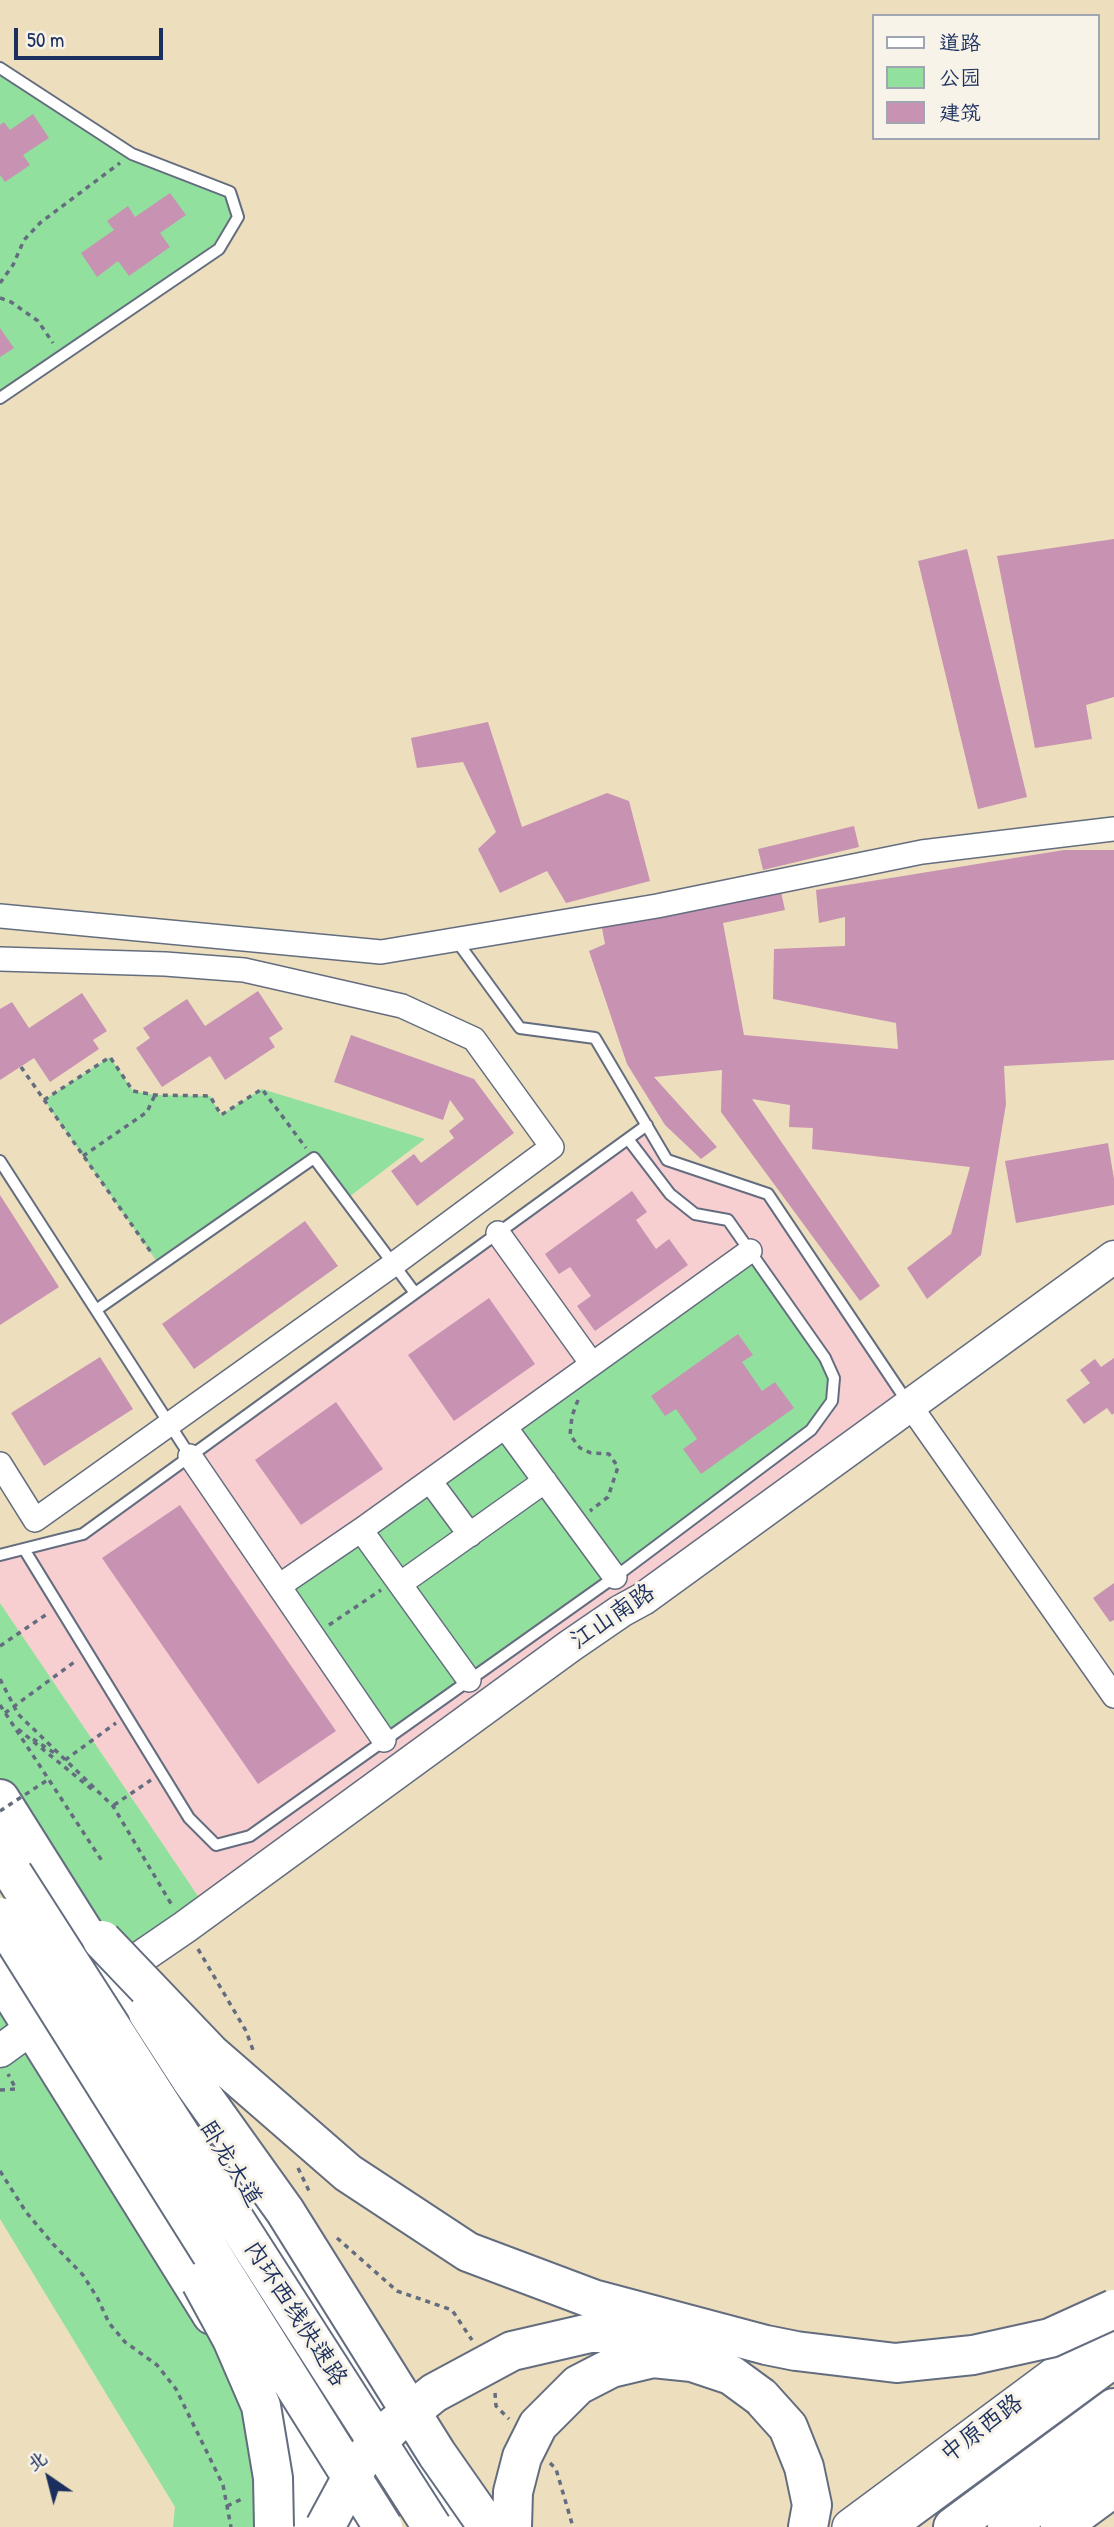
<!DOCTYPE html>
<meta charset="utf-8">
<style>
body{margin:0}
#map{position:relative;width:1114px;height:2527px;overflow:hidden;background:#eddfbd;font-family:"Patrick Hand","LXGW WenKai TC",sans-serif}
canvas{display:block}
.legend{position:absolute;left:872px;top:14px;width:228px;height:126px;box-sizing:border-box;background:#f7f3e8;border:2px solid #9fa5b1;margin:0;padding:9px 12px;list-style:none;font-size:21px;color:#1b2f5e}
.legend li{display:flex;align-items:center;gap:14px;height:35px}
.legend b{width:35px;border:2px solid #9fa5b1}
.north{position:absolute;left:14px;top:2443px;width:70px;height:70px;-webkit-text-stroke:5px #f7f3e8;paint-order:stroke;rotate:325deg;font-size:19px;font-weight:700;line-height:28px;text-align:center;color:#1b2f5e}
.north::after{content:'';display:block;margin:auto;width:24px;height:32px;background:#1b2f5e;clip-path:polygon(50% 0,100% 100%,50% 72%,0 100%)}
.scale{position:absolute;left:14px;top:28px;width:149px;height:32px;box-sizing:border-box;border:4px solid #1b2f5e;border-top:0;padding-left:9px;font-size:21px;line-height:24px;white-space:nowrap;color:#1b2f5e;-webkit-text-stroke:5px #f7f3e8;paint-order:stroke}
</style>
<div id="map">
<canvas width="1114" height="2527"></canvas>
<ul class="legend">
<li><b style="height:9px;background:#fff"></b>道路</li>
<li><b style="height:19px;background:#92e09e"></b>公园</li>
<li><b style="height:19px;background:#c892b3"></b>建筑</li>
</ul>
<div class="north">北</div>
<div class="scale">50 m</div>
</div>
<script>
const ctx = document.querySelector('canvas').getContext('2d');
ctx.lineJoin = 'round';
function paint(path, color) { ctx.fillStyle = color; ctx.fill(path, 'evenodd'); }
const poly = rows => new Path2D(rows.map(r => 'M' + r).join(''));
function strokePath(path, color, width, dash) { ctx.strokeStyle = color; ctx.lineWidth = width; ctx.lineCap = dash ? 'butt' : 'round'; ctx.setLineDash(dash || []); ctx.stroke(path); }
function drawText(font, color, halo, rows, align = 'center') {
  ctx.font = font + ' "Patrick Hand","LXGW WenKai TC",sans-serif'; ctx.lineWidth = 6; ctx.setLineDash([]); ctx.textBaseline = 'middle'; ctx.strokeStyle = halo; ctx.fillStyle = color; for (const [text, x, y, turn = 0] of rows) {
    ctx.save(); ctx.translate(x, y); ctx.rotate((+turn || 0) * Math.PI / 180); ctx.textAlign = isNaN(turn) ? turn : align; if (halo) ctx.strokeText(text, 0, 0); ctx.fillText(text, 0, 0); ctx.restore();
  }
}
const built = poly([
 [647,1125,667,1160,768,1194,909,1404,208,1911,0,1603,0,1555,83,1534]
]);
const green = poly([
 [0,68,132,154,230,192,238,217,219,249,0,398],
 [110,1057,133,1091,155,1095,210,1096,221,1115,262,1089,425,1139,345,1200,314,1158,160,1266,44,1100],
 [750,1251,834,1378,832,1401,811,1430,384,1740,279,1586],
 [0,1603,208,1911,112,1977,0,1792],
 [0,1975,236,2352,307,2527,173,2527,175,2507,0,2219]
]);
const building = poly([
 [33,114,49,138,23,155,30,165,5,182,0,175,0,125,4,122,10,130],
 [170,193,186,215,160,233,170,247,129,276,118,261,97,277,81,253,114,230,107,221,128,206,135,217],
 [0,328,14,348,0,357],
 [1114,539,1114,697,1086,705,1092,739,1035,748,997,556],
 [967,549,1027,797,978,809,918,561],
 [488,722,522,827,607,793,629,801,650,881,566,903,547,871,500,893,478,849,496,832,463,762,417,768,411,738],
 [854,826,859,847,763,870,758,849],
 [1064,850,1114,850,1114,1060,1004,1066,1006,1104,981,1255,927,1299,907,1268,951,1234,970,1167,812,1149,813,1128,789,1127,790,1105,752,1099,880,1286,860,1301,721,1112,722,1070,654,1077,717,1147,701,1159,665,1125,627,1064,589,951,605,944,601,923,781,892,785,910,723,923,744,1035,898,1049,896,1023,773,999,774,949,845,946,845,917,819,923,816,890],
 [258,991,283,1029,269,1038,275,1047,225,1080,210,1056,162,1087,136,1048,150,1038,143,1028,187,999,205,1026],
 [82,993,107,1031,93,1040,99,1049,50,1082,34,1058,0,1080,0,1009,12,1002,29,1028],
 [351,1035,474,1079,514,1133,417,1206,391,1171,414,1154,421,1163,454,1138,449,1131,464,1119,450,1100,443,1120,334,1082],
 [1108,1143,1114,1179,1114,1205,1016,1223,1005,1161],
 [632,1191,647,1212,636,1220,656,1249,669,1239,688,1265,595,1331,577,1306,591,1296,570,1267,559,1274,545,1254],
 [0,1195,59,1287,0,1325],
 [305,1221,338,1266,194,1369,162,1324],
 [489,1298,535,1364,454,1421,408,1355],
 [738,1334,753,1355,742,1362,762,1391,775,1382,794,1408,701,1474,683,1449,697,1439,676,1409,665,1416,651,1396],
 [100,1357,133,1409,44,1466,11,1413],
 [1114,1358,1114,1413,1112,1415,1107,1408,1084,1424,1066,1400,1090,1383,1080,1370,1095,1359,1101,1367],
 [336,1402,383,1469,301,1525,255,1460],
 [180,1505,336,1731,258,1784,102,1558],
 [1114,1583,1114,1620,1110,1622,1093,1598]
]);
const path = poly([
 [0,283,13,265,24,240,40,223,120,163],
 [0,298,11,302,38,321,53,343],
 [21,1067,153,1255],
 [44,1100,110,1057,133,1091,155,1095,210,1096,221,1115,262,1089,306,1148],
 [83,1156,147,1112,155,1095],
 [578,1400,572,1416,570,1435,580,1448,591,1453,609,1454,618,1467,608,1497,590,1511],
 [329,1625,381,1590],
 [0,1646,47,1614],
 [0,1679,18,1714,113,1806,173,1907],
 [0,1705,104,1864],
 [5,1713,77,1660],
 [18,1729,94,1791],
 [33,1739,56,1754],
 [65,1760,116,1723],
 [114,1805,151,1780],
 [198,1949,246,2031,253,2050],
 [0,2090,16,2089,8,2074],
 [298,2168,310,2193],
 [0,2171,26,2212,53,2244,83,2275,98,2299,109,2323,125,2342,157,2365,176,2389,223,2485,231,2527],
 [337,2238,397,2291,452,2310,472,2340],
 [495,2393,496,2406,509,2419],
 [550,2463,556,2469,573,2527],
 [227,2506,244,2498]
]);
const lane = poly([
 [0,68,132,154,230,192,238,217,219,249,0,398],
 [456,940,520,1028,595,1038,667,1160,768,1194,908,1403],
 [0,1161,190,1456],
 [96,1310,314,1158,415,1293],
 [24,1549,189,1818,216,1845,250,1836,623,1571,811,1430,832,1401,834,1378,825,1358,728,1220,695,1214,670,1194,628,1139],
 [0,1555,83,1534,647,1125]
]);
const street = poly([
 [0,916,381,952,657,906,922,852,1114,829],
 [0,959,165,964,244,970,402,1006,474,1039,552,1147,394,1264,35,1520,0,1464],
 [498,1233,592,1364],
 [909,1404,1114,1696],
 [505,1427,615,1577],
 [190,1456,384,1740],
 [430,1481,470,1535],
 [361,1530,469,1680],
 [400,1584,545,1481],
 [279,1586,361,1530,750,1251]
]);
const secondary = poly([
 [112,1977,185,1927,570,1646,621,1611,643,1599,1114,1257],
 [0,2051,33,2027]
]);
const primary = poly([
 [273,2458,281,2482,307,2527],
 [850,2527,1114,2331]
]);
const highway = poly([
 [0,1799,158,2050],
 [0,1853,13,1874],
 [0,1975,212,2315],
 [218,2145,462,2527],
 [257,2386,345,2527],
 [761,2397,788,2427,804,2467,812,2505,808,2527],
 [884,2527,1114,2358],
 [953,2527,1114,2408],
 [1007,2527,1114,2448],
 [1060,2527,1114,2487]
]);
const pathBridge = poly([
 [0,1811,49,1779]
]);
const highwayBridge = poly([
 [13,1874,432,2527],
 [0,1917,383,2527],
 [102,1940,210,2053,348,2173,468,2252,593,2299,766,2345,796,2351,896,2363,973,2355,1050,2338,1114,2309],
 [148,2013,192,2081,285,2211,437,2454,488,2527],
 [201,2282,232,2339,261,2406,273,2478,274,2527],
 [325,2527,360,2462,392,2427,434,2393,512,2351,590,2333,663,2333],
 [512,2527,513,2492,522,2457,538,2425,578,2385,611,2368,653,2358,692,2362,731,2375,761,2397]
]);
const streetNames = [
 ["江山南路",613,1617,-34],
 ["卧龙大道",230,2164,58],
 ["内环西线快速路",295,2314,57],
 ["中原西路",982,2429,-37]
];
paint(built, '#f7cfd1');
paint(green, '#92e09e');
paint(building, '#c892b3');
strokePath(lane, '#646d7f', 14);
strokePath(street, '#646d7f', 26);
strokePath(secondary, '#646d7f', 35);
strokePath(primary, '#646d7f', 38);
strokePath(highway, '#646d7f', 42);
strokePath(path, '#646d7f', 3.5, [5, 5]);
strokePath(lane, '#fff', 10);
strokePath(street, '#fff', 23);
strokePath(secondary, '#fff', 32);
strokePath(primary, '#fff', 35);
strokePath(highway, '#fff', 38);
strokePath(highwayBridge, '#646d7f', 42, []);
strokePath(pathBridge, '#646d7f', 3.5, [5, 5]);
strokePath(highwayBridge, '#fff', 38);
drawText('24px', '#1b2f5e', '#f7f3e8', streetNames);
</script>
